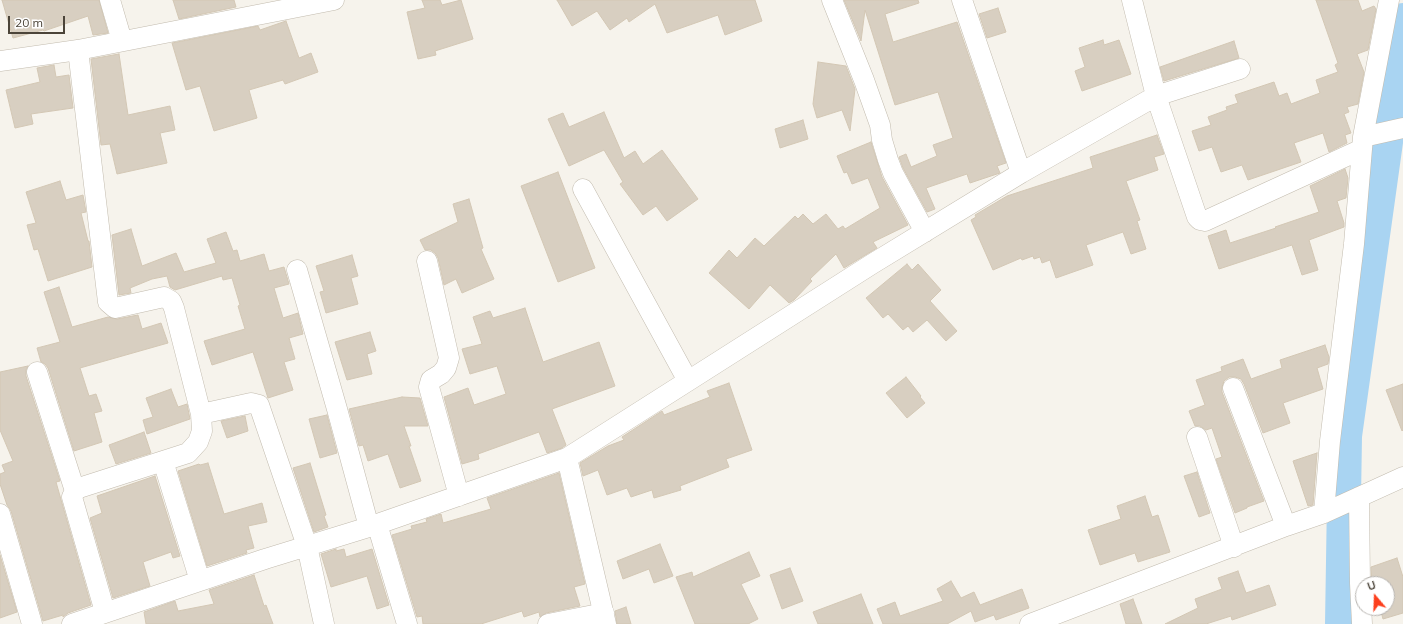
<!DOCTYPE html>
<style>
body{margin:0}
#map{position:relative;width:1403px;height:624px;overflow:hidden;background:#f6f3ec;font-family:Mulish,sans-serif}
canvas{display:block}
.north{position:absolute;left:1355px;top:576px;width:40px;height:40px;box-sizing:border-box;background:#fff;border:1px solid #b7b4b0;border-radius:50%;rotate:341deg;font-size:11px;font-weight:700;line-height:16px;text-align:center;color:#4b4439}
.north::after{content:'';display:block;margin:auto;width:14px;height:18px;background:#fc3f1d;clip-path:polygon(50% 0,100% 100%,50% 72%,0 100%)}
.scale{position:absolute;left:8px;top:16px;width:57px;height:18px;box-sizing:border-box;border:2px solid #4b4439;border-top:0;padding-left:5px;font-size:12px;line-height:14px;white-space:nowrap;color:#4b4439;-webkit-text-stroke:3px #fff;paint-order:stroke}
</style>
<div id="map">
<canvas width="1403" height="624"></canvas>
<div class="north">U</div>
<div class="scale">20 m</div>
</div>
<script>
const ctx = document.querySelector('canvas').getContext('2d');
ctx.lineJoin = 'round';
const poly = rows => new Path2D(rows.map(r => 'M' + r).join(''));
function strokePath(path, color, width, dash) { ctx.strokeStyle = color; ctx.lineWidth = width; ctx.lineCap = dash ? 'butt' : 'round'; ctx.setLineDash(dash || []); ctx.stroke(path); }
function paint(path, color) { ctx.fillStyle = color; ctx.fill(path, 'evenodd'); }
const river = poly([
 [1342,624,1345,436,1403,20]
]);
const building = poly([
 [2,0,99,0,108,33,93,35,88,16,44,31,43,30,13,38,2,0],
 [173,0,234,0,236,7,179,19,173,0],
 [422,0,440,0,442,5,461,0,473,39,435,51,436,55,418,59,407,12,425,8,422,0],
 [557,0,755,0,762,21,725,35,718,15,667,33,655,4,629,22,627,18,610,30,597,11,572,26,557,0],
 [844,0,918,0,919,3,885,14,893,42,957,22,1006,163,997,166,1000,173,970,183,967,174,926,188,935,209,927,212,903,168,899,157,906,154,911,167,937,156,933,145,953,138,938,92,895,105,865,10,861,41,844,0],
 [1316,0,1358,0,1362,11,1374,6,1376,9,1368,50,1357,54,1364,72,1358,104,1347,107,1349,112,1344,114,1351,133,1345,135,1347,143,1329,152,1323,133,1294,143,1301,162,1248,180,1242,165,1221,172,1212,147,1199,151,1192,131,1211,125,1208,117,1227,110,1226,107,1238,103,1235,95,1274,82,1279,96,1287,93,1291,104,1320,93,1316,80,1338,72,1335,65,1338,63,1316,0],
 [998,8,1006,32,987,38,979,14,998,8],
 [286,21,299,58,311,53,318,72,285,84,283,80,249,90,257,118,214,131,200,86,186,90,172,43,258,26,260,30,286,21],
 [1103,40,1104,45,1119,40,1131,74,1082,91,1075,71,1085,67,1079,48,1103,40],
 [1234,41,1239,58,1164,81,1160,67,1234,41],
 [119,54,128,115,170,106,175,130,160,133,167,163,117,174,110,144,101,145,91,59,119,54],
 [818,62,846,66,855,89,850,131,842,110,817,118,813,104,818,62],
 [54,65,56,77,69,75,73,108,31,114,33,124,15,128,6,90,40,82,37,68,54,65],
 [604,112,624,158,635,151,643,164,662,150,698,199,667,221,656,206,643,215,620,184,623,182,604,150,569,166,548,119,563,113,569,127,604,112],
 [803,120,808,139,780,148,775,129,803,120],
 [1157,135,1164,154,1154,157,1158,170,1126,181,1140,220,1137,221,1146,249,1131,254,1123,232,1086,245,1093,265,1056,278,1050,260,1042,263,1040,257,1034,259,1033,256,1022,260,1021,258,993,270,971,220,976,217,975,215,1007,196,1093,168,1090,157,1157,135],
 [871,142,882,177,908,225,873,242,877,248,844,268,836,254,810,279,812,281,794,300,789,303,770,285,749,309,709,273,729,250,737,258,755,238,764,246,795,216,798,219,803,214,813,224,826,214,838,229,843,226,845,229,880,208,868,178,852,184,847,172,844,173,837,156,871,142],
 [1345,169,1348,178,1346,198,1337,201,1344,223,1344,227,1309,240,1318,270,1302,275,1292,245,1219,269,1208,236,1226,230,1230,243,1276,228,1275,227,1319,212,1310,186,1345,169],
 [558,172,595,268,558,282,521,186,558,172],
 [60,181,66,200,83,195,86,212,81,213,88,241,89,241,92,267,48,281,38,249,34,250,27,225,36,223,26,192,60,181],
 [469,199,483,248,481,249,494,279,462,293,456,279,444,285,438,258,436,254,431,250,425,250,420,240,458,222,453,204,469,199],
 [131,229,142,266,176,253,184,272,216,263,207,239,226,232,233,251,237,250,240,261,264,254,269,271,284,267,289,284,274,288,283,318,298,313,303,334,289,338,295,359,284,362,293,390,268,398,253,352,212,365,204,341,245,329,238,306,240,305,232,278,223,280,222,276,175,290,170,287,167,276,152,279,130,288,131,293,119,295,112,235,131,229],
 [352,255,358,276,351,278,358,304,326,313,320,292,324,291,316,266,352,255],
 [907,264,912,270,918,264,941,290,930,301,957,331,946,341,927,320,913,332,908,326,903,330,888,314,883,318,866,298,907,264],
 [59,287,72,327,108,317,117,319,138,315,142,329,161,323,168,343,80,368,89,396,96,394,102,411,94,413,102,442,74,451,48,368,45,364,41,362,37,348,60,342,44,292,59,287],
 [525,308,543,362,599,342,615,386,552,409,566,445,562,448,547,453,539,432,478,454,479,459,462,464,444,397,468,388,474,405,506,394,497,366,470,374,462,349,482,344,473,317,490,311,493,318,525,308],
 [370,332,376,351,367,354,372,374,347,380,335,342,370,332],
 [1325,345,1329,357,1328,364,1317,368,1323,389,1283,403,1290,423,1263,433,1244,384,1241,379,1235,377,1229,377,1224,381,1222,387,1222,392,1264,501,1247,507,1247,508,1235,513,1216,459,1222,457,1212,428,1206,430,1200,426,1195,426,1189,411,1205,405,1196,380,1222,371,1221,367,1243,359,1251,379,1282,368,1280,360,1325,345],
 [28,366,26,370,26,376,60,481,56,482,91,605,68,613,63,617,63,615,43,621,11,511,7,505,0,484,0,474,5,472,2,465,13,461,0,430,0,372,28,366],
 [906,377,921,396,920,397,925,403,907,418,886,393,906,377],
 [729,383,752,450,726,459,729,467,680,486,681,490,654,498,652,490,631,497,627,488,607,495,598,470,583,476,580,463,608,446,624,440,622,437,662,411,664,415,710,397,707,391,729,383],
 [1403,384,1403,430,1402,431,1386,390,1403,384],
 [171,389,178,407,187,404,190,419,147,434,143,420,153,417,146,398,171,389],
 [402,397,420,398,428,426,404,426,411,446,409,446,421,481,400,488,388,454,368,461,363,445,359,446,349,409,402,397],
 [327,415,337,453,320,458,309,419,327,415],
 [245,416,248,431,227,438,221,421,245,416],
 [144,432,151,453,116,464,109,445,144,432],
 [1317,453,1313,505,1308,506,1293,461,1317,453],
 [208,463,224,514,262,503,267,522,248,526,254,548,246,550,247,553,207,566,178,471,199,464,200,465,208,463],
 [310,463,326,515,324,516,328,527,314,532,293,468,310,463],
 [1197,472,1210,513,1199,517,1184,476,1197,472],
 [559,473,585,584,574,587,580,606,546,613,540,617,539,612,524,617,522,611,481,624,423,624,422,616,417,617,392,535,412,529,411,526,427,522,426,519,441,514,443,523,491,509,487,498,559,473],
 [155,476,180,556,173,558,171,552,143,562,150,586,113,598,90,518,102,513,97,496,155,476],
 [1145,496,1152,517,1158,515,1170,552,1138,562,1135,553,1100,565,1088,530,1121,519,1117,506,1145,496],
 [660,544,673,576,654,583,649,569,623,579,617,561,660,544],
 [336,549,336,551,344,549,346,557,372,549,389,605,377,609,367,576,331,587,321,554,336,549],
 [749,552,760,576,741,584,758,619,748,624,695,624,676,577,692,572,693,577,749,552],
 [0,555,17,612,0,618,0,555],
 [1397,558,1403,577,1403,613,1383,619,1380,608,1387,608,1387,584,1372,584,1371,567,1397,558],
 [790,568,803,601,782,609,770,575,790,568],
 [1238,571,1246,593,1269,585,1276,605,1232,620,1231,616,1206,624,1165,624,1198,608,1195,599,1222,589,1218,578,1238,571],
 [254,575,264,606,266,605,273,624,146,624,144,612,175,601,178,611,214,604,209,590,254,575],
 [951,581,961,598,974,592,980,605,1022,589,1029,608,996,620,994,615,975,622,971,611,947,624,883,624,877,609,895,602,900,616,943,601,937,589,951,581],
 [861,594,873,624,818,624,813,612,861,594],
 [1133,599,1142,624,1126,624,1120,604,1133,599],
 [626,607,631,624,617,624,615,611,626,607]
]);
const minor = poly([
 [110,0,122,41],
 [832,0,864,80,880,125,882,140,888,160,893,173,925,232],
 [962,0,1021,173],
 [1132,0,1156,96,1197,217,1200,220,1205,221,1362,149],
 [78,50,108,302,115,308,164,297,171,301,174,308,201,414,202,431,198,442,188,453,79,488,75,491,72,497,105,612],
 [0,61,78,50,334,0],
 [1363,137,1403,128],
 [583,189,688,381],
 [427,261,449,358,446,368,441,374,431,380,429,387,459,496],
 [297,270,337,409,369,527],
 [37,372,75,491],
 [1233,388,1286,526],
 [201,414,251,403,259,405,307,546,324,624],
 [1197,437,1234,547],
 [567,458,606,624],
 [163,461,200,581],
 [1359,497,1360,583,1362,624],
 [1324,513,1330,441,1354,244,1363,137,1389,0],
 [0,514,32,624],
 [377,524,407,624],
 [72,624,265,559,369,527,567,458,872,264,1021,173,1156,96,1240,69],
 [548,624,604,613],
 [1030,624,1286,526,1324,513,1403,477]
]);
strokePath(river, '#a9d4f2', 34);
paint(building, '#d8cfc1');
strokePath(building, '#d3c7b4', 1);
strokePath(minor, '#c2bbae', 21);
strokePath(minor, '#fff', 20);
</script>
